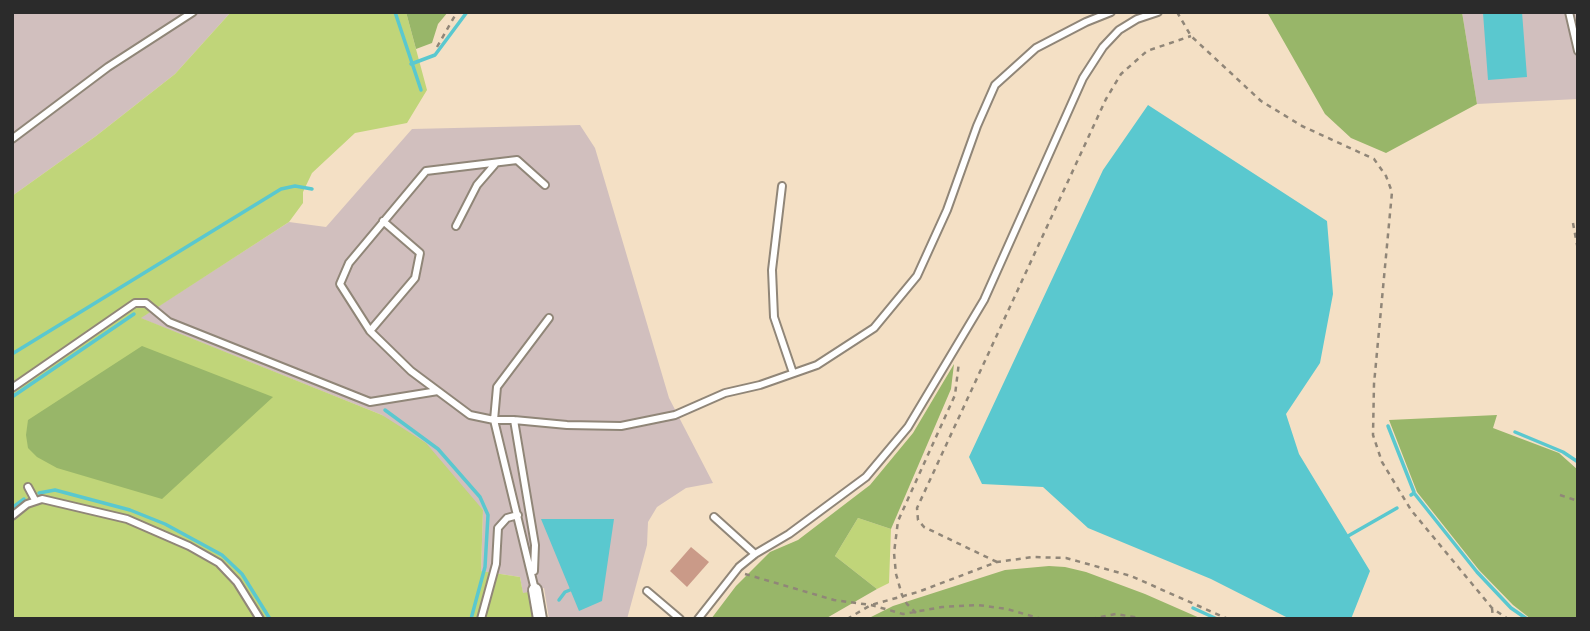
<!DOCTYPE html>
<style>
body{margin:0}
#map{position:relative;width:1590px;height:631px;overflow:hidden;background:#f4e0c5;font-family:Delius,sans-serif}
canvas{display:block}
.frame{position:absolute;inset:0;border:14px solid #2b2b2b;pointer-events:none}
</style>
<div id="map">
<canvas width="1590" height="631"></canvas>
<div class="frame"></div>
</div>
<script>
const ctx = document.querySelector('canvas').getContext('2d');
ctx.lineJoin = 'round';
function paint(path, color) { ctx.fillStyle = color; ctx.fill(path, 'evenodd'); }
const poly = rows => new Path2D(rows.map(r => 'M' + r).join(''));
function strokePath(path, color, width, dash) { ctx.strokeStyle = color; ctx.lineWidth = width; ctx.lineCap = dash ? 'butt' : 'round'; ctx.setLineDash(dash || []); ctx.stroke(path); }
const industrial = poly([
 [12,12,231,12,175,74,96,136,12,196],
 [1462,12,1578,12,1578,99,1477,104],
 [580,125,595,148,669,398,713,483,686,488,657,507,648,522,647,545,627,619,549,619,544,588,523,594,520,577,481,571,483,510,382,415,140,318,289,222,326,227,412,129]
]);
const green = poly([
 [231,12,406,12,427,90,407,123,355,133,312,173,303,192,303,203,289,222,141,318,382,415,426,443,483,510,481,571,520,577,523,593,529,592,534,619,12,619,12,196,96,136,175,74],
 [858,518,891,529,889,583,877,589,835,556]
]);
const forest = poly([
 [406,12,448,12,438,24,432,43,416,49],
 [1267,12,1462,12,1477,104,1386,153,1351,138,1325,114],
 [142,346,273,397,162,499,57,468,37,457,28,448,26,435,28,420],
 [954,364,951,389,891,529,858,518,835,556,877,589,825,619,711,619,736,586,770,552,798,540,870,485,913,433],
 [1497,415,1493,428,1559,453,1578,470,1578,619,1531,619,1513,605,1479,570,1417,492,1389,420],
 [1049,566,1065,567,1086,572,1145,594,1202,619,867,619,893,606,1005,570]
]);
const water = poly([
 [1522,12,1527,77,1488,80,1483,13],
 [1148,105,1327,221,1333,294,1320,363,1286,414,1299,454,1370,571,1351,619,1290,619,1211,579,1088,528,1043,487,982,484,969,457,1103,170],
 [541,519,614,519,602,601,579,611]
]);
const stream = poly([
 [395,12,421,90],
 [411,64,435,55,467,12],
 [12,354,281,189,295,186,312,189],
 [12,397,134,314],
 [385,410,438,449,480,497,488,515,485,567,471,619],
 [1388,426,1414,492],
 [1515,432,1563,452,1578,462],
 [39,493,55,490,130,510,165,524,222,555,242,574,270,619],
 [1411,495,1414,493,1477,572,1511,608,1527,619],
 [12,508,24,499],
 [1348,536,1397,508],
 [559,600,565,592,570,590],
 [1193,608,1217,619]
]);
const building = poly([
 [691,547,709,562,687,587,670,571]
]);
const path = poly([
 [1177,12,1191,36,1261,101,1302,126,1374,159,1386,176,1392,192,1374,384,1373,435,1382,462,1411,510,1492,608,1508,619],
 [437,47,457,12],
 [1573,223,1578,250],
 [1560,495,1578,501],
 [997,562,924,527,918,520,917,508,1106,99,1121,74,1147,51,1191,36],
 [745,574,834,600,871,605,903,614,942,607,978,605,1007,609,1042,619],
 [1492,608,1493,619],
 [916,613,907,604,902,595,896,574,894,553,898,521,955,395,959,362],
 [847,619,871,605,918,592,997,562,1033,557,1066,558,1131,576,1228,619],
 [1091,619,1116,614,1145,619]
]);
const lane = poly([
 [1569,12,1578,51],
 [12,139,108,67,193,12],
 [782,186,772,270,774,317,793,373],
 [456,226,477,185,496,163],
 [549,318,497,387,494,420,514,420,567,425,621,426,675,415,725,393,760,385,817,365,874,328,917,276,947,210,977,126,995,85,1036,48,1086,22,1111,12],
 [370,331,415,278,420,253,383,221],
 [12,388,135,303,146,303,169,322,370,402,438,391],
 [514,420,535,545,534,571],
 [28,487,35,500],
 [12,516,27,504,42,499,127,519,189,546,219,563,237,582,260,619],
 [714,517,755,554],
 [535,590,494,420,470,415,411,371,370,331,340,284,349,263,426,171,517,160,545,185],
 [647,591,680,619],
 [481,619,496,564,498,528,507,518,518,515],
 [698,619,739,567,755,554,789,534,866,477,908,427,984,300,1083,78,1103,47,1119,30,1137,19,1158,12]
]);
const street = poly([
 [535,590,540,619]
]);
paint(industrial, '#d1bfbe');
paint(green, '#c0d579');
paint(forest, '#98b669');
paint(water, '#5ac8cf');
strokePath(stream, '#5ac8cf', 3.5);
paint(building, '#ca9a88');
strokePath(lane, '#908678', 10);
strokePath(street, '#908678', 16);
strokePath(path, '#908678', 2.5, [5, 5]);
strokePath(lane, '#fff', 6);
strokePath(street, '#fff', 12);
</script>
